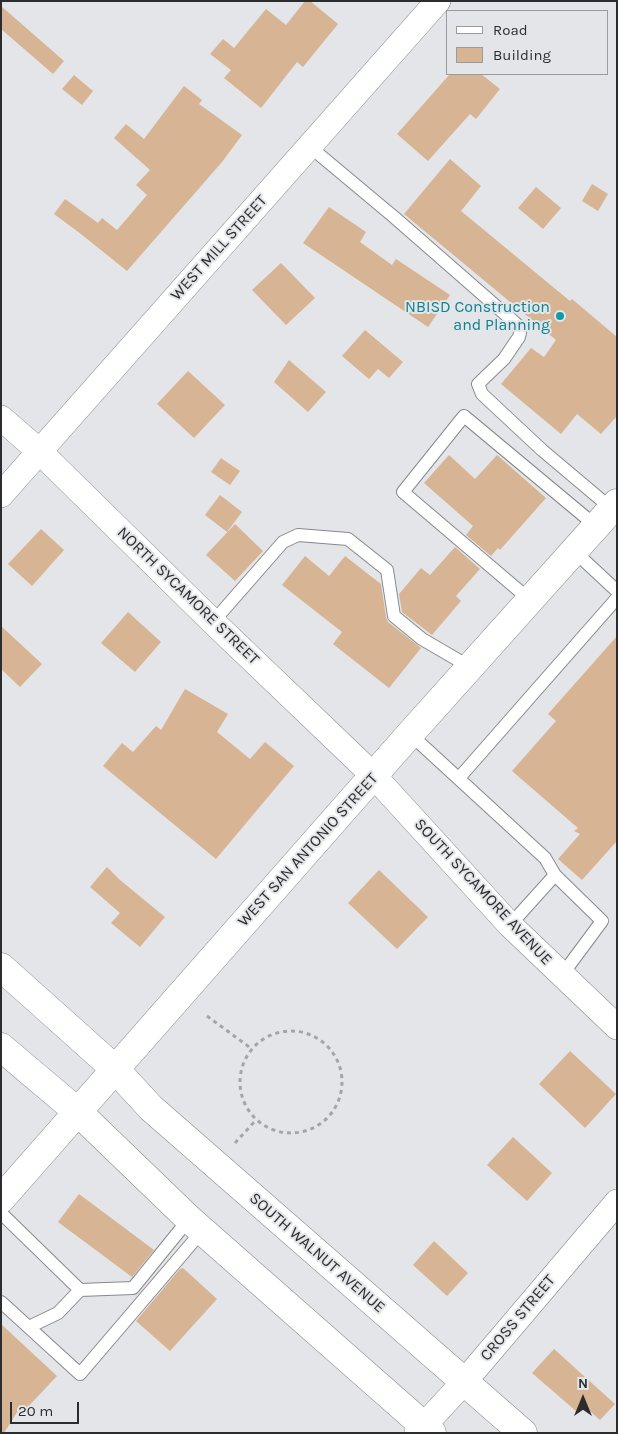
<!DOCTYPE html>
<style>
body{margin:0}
#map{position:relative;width:618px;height:1434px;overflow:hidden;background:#e3e5e8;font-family:Karla,sans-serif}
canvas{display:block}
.frame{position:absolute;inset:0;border:2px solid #2b2c2d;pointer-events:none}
.legend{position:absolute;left:446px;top:10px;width:162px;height:65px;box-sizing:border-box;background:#e3e5e8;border:1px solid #999b9d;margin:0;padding:6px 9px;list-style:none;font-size:15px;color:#2b2c2d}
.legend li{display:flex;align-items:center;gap:10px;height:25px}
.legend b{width:25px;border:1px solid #999b9d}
.north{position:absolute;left:558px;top:1374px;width:50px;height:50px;-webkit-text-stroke:4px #e3e5e8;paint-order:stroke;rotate:0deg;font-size:14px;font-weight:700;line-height:20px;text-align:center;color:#2b2c2d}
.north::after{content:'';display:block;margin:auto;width:18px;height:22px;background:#2b2c2d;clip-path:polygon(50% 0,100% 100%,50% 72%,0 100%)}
.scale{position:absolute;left:10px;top:1402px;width:69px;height:22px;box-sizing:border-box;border:2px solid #2b2c2d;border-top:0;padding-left:6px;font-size:15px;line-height:18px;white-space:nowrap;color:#2b2c2d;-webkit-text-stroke:4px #e3e5e8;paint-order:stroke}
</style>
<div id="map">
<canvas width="618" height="1434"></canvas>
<div class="frame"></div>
<ul class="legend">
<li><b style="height:6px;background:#fff"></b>Road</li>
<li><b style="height:14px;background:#d7b493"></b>Building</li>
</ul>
<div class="north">N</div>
<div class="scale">20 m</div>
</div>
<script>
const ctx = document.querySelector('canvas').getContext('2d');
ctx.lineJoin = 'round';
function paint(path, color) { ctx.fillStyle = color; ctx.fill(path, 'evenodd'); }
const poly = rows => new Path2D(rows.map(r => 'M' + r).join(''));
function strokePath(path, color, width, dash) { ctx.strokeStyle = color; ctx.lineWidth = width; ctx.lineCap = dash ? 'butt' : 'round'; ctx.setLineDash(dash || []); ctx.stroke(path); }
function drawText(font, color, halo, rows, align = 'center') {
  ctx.font = font + ' Karla,sans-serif'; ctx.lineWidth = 4; ctx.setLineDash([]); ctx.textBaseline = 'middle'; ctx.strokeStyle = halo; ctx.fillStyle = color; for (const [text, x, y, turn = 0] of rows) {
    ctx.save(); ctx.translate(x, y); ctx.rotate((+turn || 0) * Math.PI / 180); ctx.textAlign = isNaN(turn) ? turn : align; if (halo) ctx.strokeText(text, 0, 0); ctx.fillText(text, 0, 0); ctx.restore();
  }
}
const building = poly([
 [305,1,310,1,338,24,303,67,297,62,261,108,224,78,231,70,210,54,223,39,234,48,266,9,286,25],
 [1,6,64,61,53,74,1,29],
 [450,74,481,74,500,89,476,119,470,114,428,161,397,134],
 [74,75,93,91,82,105,62,89],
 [184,86,202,100,199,104,242,135,222,162,127,271,81,234,54,214,65,199,98,223,102,218,117,230,147,195,136,185,150,170,114,138,126,124,144,139],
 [450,159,481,186,461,211,570,301,572,299,617,337,617,416,601,434,577,414,561,434,501,384,531,348,544,357,556,340,404,214],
 [592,184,608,194,598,211,582,201],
 [536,187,561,208,543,229,518,208],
 [329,207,366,232,360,242,392,265,396,259,450,295,428,327,303,243],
 [281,263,315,298,286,325,252,290],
 [365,330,403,362,389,378,378,369,369,379,342,356],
 [289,360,326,392,308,412,274,382],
 [188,371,225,405,194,438,157,404],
 [449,455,475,479,497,455,546,498,500,550,498,548,491,556,466,535,473,526,424,483],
 [221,458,240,471,230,485,211,472],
 [220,495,242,512,227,532,205,515],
 [235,524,263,551,235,581,206,555],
 [41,529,64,550,32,586,8,564],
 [455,547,480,569,456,596,461,601,432,635,402,612,399,594,421,568,430,575],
 [305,556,329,576,345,556,381,584,386,617,388,622,421,648,389,688,333,644,342,632,282,585],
 [128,612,161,642,135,672,101,643],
 [1,626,42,664,20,687,1,669],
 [617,636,617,841,582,880,558,859,580,834,574,831,578,828,512,771,556,721,548,714],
 [185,689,228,714,217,732,250,759,265,742,294,766,216,859,103,766,122,743,133,752,156,726,161,730],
 [107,867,120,880,165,917,140,947,111,923,120,913,90,887],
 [379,870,428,917,397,949,348,903],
 [570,1051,616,1094,585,1128,539,1084],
 [513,1137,552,1173,527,1201,487,1165],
 [79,1194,154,1250,132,1277,58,1222],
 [434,1241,468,1273,447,1296,413,1265],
 [183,1268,217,1299,170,1351,136,1321,180,1269],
 [1,1324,57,1376,25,1410,21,1406,4,1433,1,1433],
 [554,1349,615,1404,600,1420,583,1405,577,1412,532,1373]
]);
const path = poly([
 [207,1016,252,1049],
 '240 1082a51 51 0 1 1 102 0a51 51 0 1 1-102 0Z',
 [235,1143,256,1120]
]);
const service = poly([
 [309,146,394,217,521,328,519,337,504,359,478,384,482,394,542,450,612,509],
 [574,551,617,591],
 [530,600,403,492,464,416,596,526],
 [213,622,283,542,298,535,348,539,387,570,394,616,422,639,470,667],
 [410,734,545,858,555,875,602,921,562,975],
 [459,778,617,598],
 [510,925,555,875],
 [1,1213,80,1290,133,1288,189,1219],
 [1,1302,80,1374,203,1230],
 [29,1327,58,1313,80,1290]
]);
const minor = poly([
 [1,418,39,451,213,622,374,776,510,925,617,1027],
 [1,495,438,1],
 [417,1433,464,1382,617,1202]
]);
const secondary = poly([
 [1,967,115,1069,151,1108,523,1433],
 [1,1047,79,1113,189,1219,432,1433],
 [1,1199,410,734,617,503]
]);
const markers = [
 [560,316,5,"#0f9aa8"]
];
const streetNames = [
 ["WEST MILL STREET",219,248,-48],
 ["NORTH SYCAMORE STREET",188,596,44],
 ["WEST SAN ANTONIO STREET",308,850,-48],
 ["SOUTH SYCAMORE AVENUE",483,892,47],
 ["SOUTH WALNUT AVENUE",317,1253,41],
 ["CROSS STREET",518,1318,-50]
];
const cultureNames = [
 ["NBISD Construction",550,307],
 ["and Planning",550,325]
];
paint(building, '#d7b493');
strokePath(service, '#87898c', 14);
strokePath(minor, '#87898c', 26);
strokePath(secondary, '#87898c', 29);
strokePath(path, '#a4a5a8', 3, [4, 4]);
strokePath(service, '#fff', 12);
strokePath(minor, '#fff', 25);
strokePath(secondary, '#fff', 28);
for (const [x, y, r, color] of markers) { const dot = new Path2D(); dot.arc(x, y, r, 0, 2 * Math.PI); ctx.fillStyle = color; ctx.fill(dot); strokePath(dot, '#e3e5e8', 2); }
drawText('16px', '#2b2c2d', '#e3e5e8', streetNames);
drawText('16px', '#0d838f', '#e3e5e8', cultureNames, 'right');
</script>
